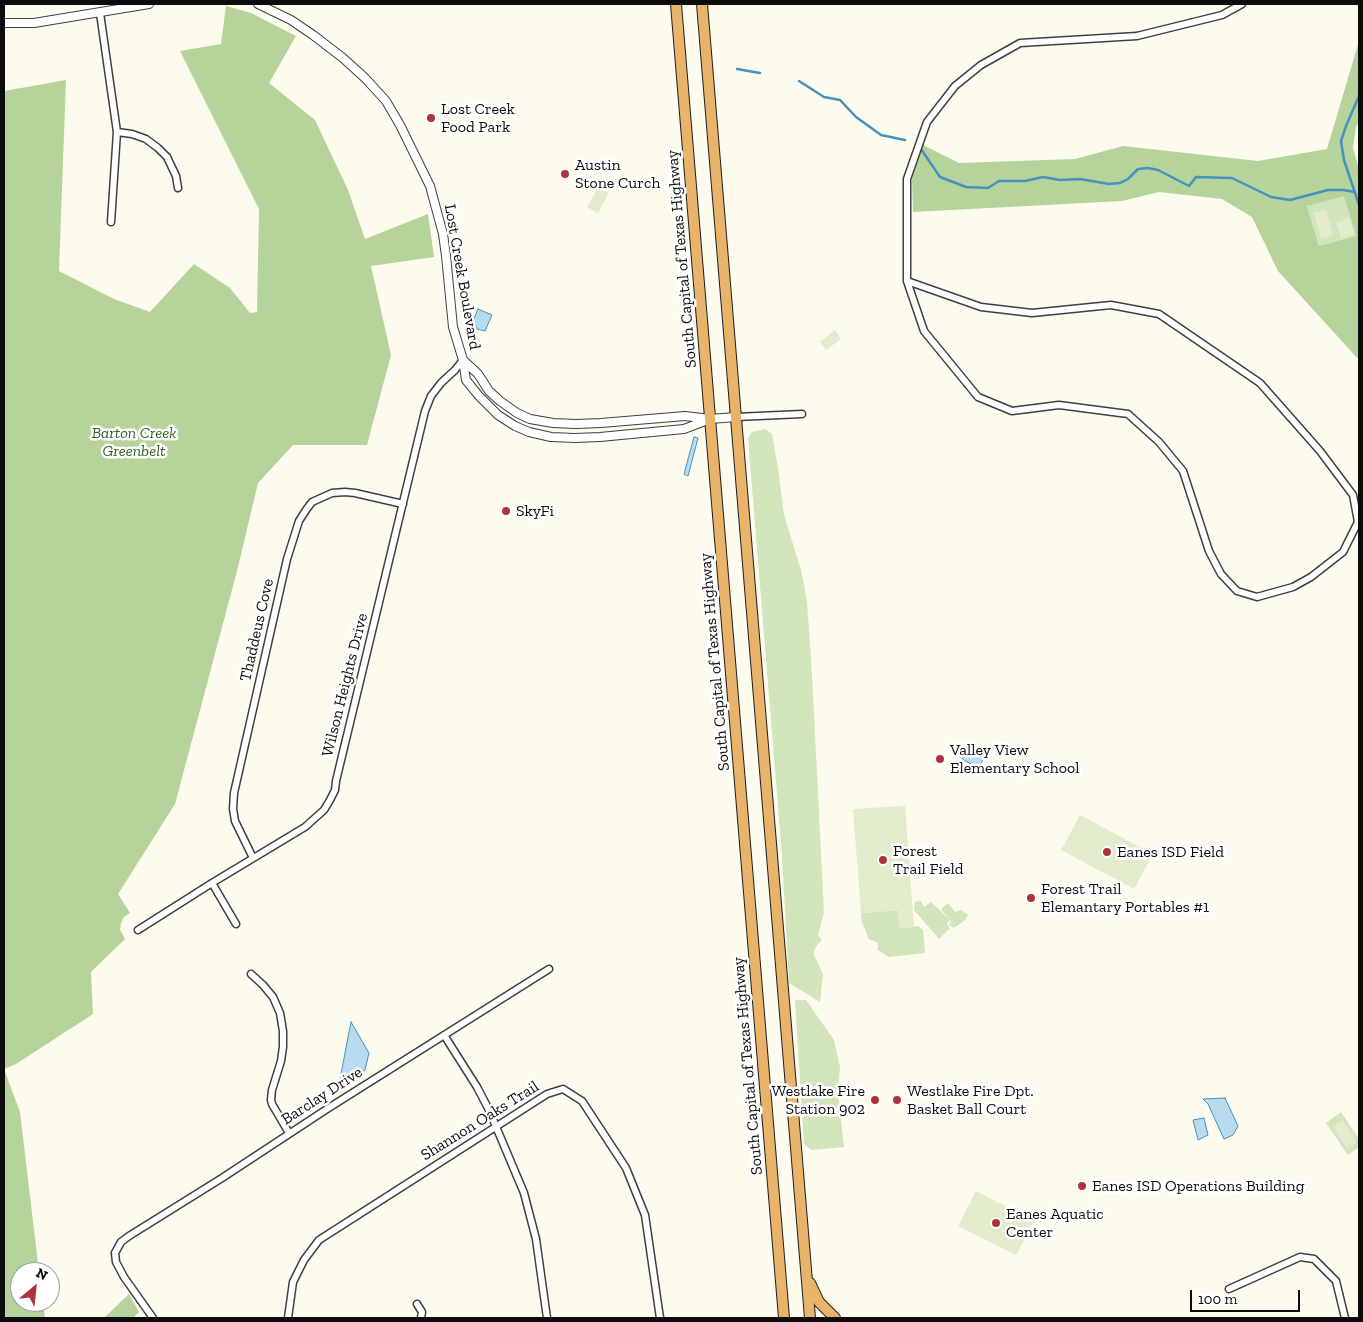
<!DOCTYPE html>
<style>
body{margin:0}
#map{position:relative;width:1363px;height:1322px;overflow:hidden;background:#fdfaee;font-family:"Zilla Slab",serif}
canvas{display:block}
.frame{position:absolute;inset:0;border:5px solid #0c0c0c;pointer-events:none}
.north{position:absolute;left:10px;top:1262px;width:50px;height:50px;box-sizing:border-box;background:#fff;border:1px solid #9e9e9e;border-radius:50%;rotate:28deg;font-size:14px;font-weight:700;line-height:20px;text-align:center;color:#0c0c0c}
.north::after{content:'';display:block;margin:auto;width:18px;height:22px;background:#ad343c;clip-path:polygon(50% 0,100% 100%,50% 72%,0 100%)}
.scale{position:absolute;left:1190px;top:1290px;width:110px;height:22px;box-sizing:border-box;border:2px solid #0c0c0c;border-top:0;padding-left:6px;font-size:15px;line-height:18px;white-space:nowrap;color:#0c0c0c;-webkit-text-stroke:4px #fff;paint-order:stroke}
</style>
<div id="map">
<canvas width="1363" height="1322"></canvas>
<div class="frame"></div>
<div class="north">N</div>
<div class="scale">100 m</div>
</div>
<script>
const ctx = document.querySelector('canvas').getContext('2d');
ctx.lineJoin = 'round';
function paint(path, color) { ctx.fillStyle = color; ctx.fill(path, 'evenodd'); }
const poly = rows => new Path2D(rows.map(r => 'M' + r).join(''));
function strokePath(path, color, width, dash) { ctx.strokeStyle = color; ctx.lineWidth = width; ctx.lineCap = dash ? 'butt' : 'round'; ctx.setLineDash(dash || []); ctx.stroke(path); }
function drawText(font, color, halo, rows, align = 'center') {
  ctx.font = font + ' "Zilla Slab",serif'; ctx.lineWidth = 5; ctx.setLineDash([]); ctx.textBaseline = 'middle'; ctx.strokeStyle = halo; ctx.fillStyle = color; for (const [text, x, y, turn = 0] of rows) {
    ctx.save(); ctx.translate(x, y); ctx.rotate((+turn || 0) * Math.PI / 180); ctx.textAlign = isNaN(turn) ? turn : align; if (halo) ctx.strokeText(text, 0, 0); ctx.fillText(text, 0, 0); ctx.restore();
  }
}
const green = poly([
 [1344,195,1356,236,1319,246,1307,206],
 [765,429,772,434,778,468,784,515,801,570,807,601,812,675,824,913,818,935,822,940,817,945,814,951,814,955,823,974,820,1002,789,983,782,856,748,438,752,432],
 [921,901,924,907,931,902,949,919,941,909,948,903,955,912,961,910,968,915,965,920,954,928,949,925,951,921,950,920,947,924,950,928,939,939,914,910,915,902],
 [898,910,900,928,918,926,923,930,925,953,889,957,878,950,878,943,869,939,862,922,861,913],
 [795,1000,806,1000,834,1040,840,1067,838,1093,844,1147,811,1150,804,1144],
 [1341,1112,1359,1139,1359,1147,1348,1155,1326,1123]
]);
const forest = poly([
 [226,6,251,13,296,36,269,83,315,120,348,190,365,239,428,214,434,257,371,266,391,355,367,445,293,445,258,483,237,571,175,804,118,894,130,913,124,917,121,923,120,930,125,939,91,972,93,1014,16,1064,4,1069,20,1112,39,1272,20,1272,20,1302,43,1302,45,1318,4,1318,4,91,66,80,59,271,114,299,150,312,194,264,230,288,250,313,257,312,259,209,180,51,221,44],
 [1359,41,1359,121,1356,127,1353,148,1359,169,1359,360,1278,271,1252,217,1222,199,1159,192,1122,201,913,212,912,179,923,145,959,163,1075,159,1123,146,1258,161,1327,149],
 [1344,196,1356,236,1319,246,1307,206],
 [129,1294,139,1312,133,1318,104,1318]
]);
const pitch = poly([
 [598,187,609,193,598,213,587,207],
 [1326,210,1333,235,1321,239,1314,213],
 [1349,218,1355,234,1341,239,1336,222],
 [835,330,841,339,826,350,820,342],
 [905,806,914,927,900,928,898,910,861,913,853,809],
 [1080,815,1153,854,1134,889,1061,850],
 [1343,1120,1357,1142,1347,1149,1333,1127],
 [976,1191,1034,1221,1016,1255,958,1226]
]);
const water = poly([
 [478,309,492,315,485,331,477,329,473,321,478,309],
 [694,437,698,438,688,476,684,474,694,437],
 [968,749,984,758,978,768,962,759,968,749],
 [351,1022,369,1053,365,1070,350,1081,340,1079,351,1022],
 [1225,1098,1238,1126,1233,1135,1224,1139,1208,1104,1203,1099,1225,1098],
 [1204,1118,1208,1135,1198,1140,1193,1120,1204,1118]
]);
const stream = poly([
 [737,69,760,73],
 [799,81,824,97,840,100,856,117,881,135,905,140],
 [1359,96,1346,126,1341,141,1344,160,1359,205],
 [921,149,940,177,966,187,988,188,999,181,1025,181,1043,177,1060,180,1080,179,1109,184,1120,183,1128,179,1138,169,1148,168,1158,170,1189,186,1196,177,1232,178,1271,197,1290,200,1328,190,1343,190,1355,192]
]);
const minor = poly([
 [100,13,117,132,111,222],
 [117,132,132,134,146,139,158,148,167,157,176,176,178,188],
 [907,281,981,307,1032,313,1111,305,1159,314,1260,383,1320,451,1353,495,1358,522,1343,552,1311,577,1293,587,1257,597,1237,591,1221,574,1209,551,1183,471,1159,442,1128,414,1059,405,1012,411,978,397,924,331,907,281],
 [907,281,907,179,927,122,955,86,981,65,1020,43,1137,36,1222,15,1242,4],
 [736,417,802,414],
 [253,858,235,821,233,809,234,793,287,559,299,521,306,510,312,502,332,493,345,492,355,493,403,504],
 [212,883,236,924],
 [138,930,212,883,305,827,324,810,330,800,335,790,336,781,425,411,431,396,441,383,455,370,463,360],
 [251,974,263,985,273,997,280,1013,283,1031,283,1047,281,1061,272,1090,271,1100,272,1104,289,1133],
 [444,1035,477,1087,489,1110,524,1193,536,1239,547,1318],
 [1229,1289,1300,1257,1314,1259,1336,1281,1345,1318],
 [417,1304,422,1312,421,1318],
 [153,1318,124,1277,116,1262,115,1253,121,1242,129,1236,222,1178,327,1109,549,969],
 [288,1318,293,1282,304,1260,319,1240,547,1094,563,1089,582,1101,626,1168,645,1215,660,1318]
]);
const tertiary = poly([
 [258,4,291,20,313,35,343,58,365,78,386,101,400,125,430,186,443,234,446,256,453,327,463,360,466,380,479,396,498,415,515,426,529,432,551,437,575,438,600,437,684,429,710,419],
 [4,23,34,23,149,4],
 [463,360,478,374,489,391,500,401,517,413,530,419,553,423,576,424,601,423,685,416,710,419,736,417]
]);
const trunk = poly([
 [676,4,784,1318],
 [702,4,810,1318],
 [810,1283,819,1302,835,1318]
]);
const markers = [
 [431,118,5,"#ad343c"],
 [565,174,5,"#ad343c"],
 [506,511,5,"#ad343c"],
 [940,759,5,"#ad343c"],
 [1107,852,5,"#ad343c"],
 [883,860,5,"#ad343c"],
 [1031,898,5,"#ad343c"],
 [875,1100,5,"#ad343c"],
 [897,1100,5,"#ad343c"],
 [1082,1186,5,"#ad343c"],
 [996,1223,5,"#ad343c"]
];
const poiNames = [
 ["Lost Creek",441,109],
 ["Food Park",441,127],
 ["Austin",575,165],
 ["Stone Curch",575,183],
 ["SkyFi",516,511],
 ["Valley View",950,750],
 ["Elementary School",950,768],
 ["Forest",893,851],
 ["Trail Field",893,869],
 ["Eanes ISD Field",1117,852],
 ["Forest Trail",1041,889],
 ["Elemantary Portables #1",1041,907],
 ["Westlake Fire",865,1091,"right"],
 ["Station 902",865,1109,"right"],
 ["Westlake Fire Dpt.",907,1091],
 ["Basket Ball Court",907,1109],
 ["Eanes ISD Operations Building",1092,1186],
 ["Eanes Aquatic",1006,1214],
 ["Center",1006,1232]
];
const streetNames = [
 ["South Capital of Texas Highway",682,259,-95],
 ["Lost Creek Boulevard",462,277,80],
 ["Thaddeus Cove",257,630,-77],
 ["South Capital of Texas Highway",715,662,-95],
 ["Wilson Heights Drive",345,685,-76],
 ["South Capital of Texas Highway",748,1066,-95],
 ["Barclay Drive",322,1096,-33],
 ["Shannon Oaks Trail",480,1121,-32]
];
const parkNames = [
 ["Barton Creek",134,433],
 ["Greenbelt",134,451]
];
paint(green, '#d1e4bb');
paint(forest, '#b6d39c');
paint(pitch, '#e2eccc');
paint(water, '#b8dcef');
strokePath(water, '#4691be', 1);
strokePath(stream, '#4691be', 2.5);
strokePath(minor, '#3f3f3f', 9);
strokePath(tertiary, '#3f3f3f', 10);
strokePath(trunk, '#1d1d1d', 12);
strokePath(minor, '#fff', 6);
strokePath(tertiary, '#fff', 8);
strokePath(trunk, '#e8b36a', 10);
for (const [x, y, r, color] of markers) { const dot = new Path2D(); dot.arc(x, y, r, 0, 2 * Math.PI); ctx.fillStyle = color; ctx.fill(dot); strokePath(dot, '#fff', 2); }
drawText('16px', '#0c0c0c', '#fff', poiNames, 'left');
drawText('16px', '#0c0c0c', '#fff', streetNames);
drawText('italic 16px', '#315d24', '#fff', parkNames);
</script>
